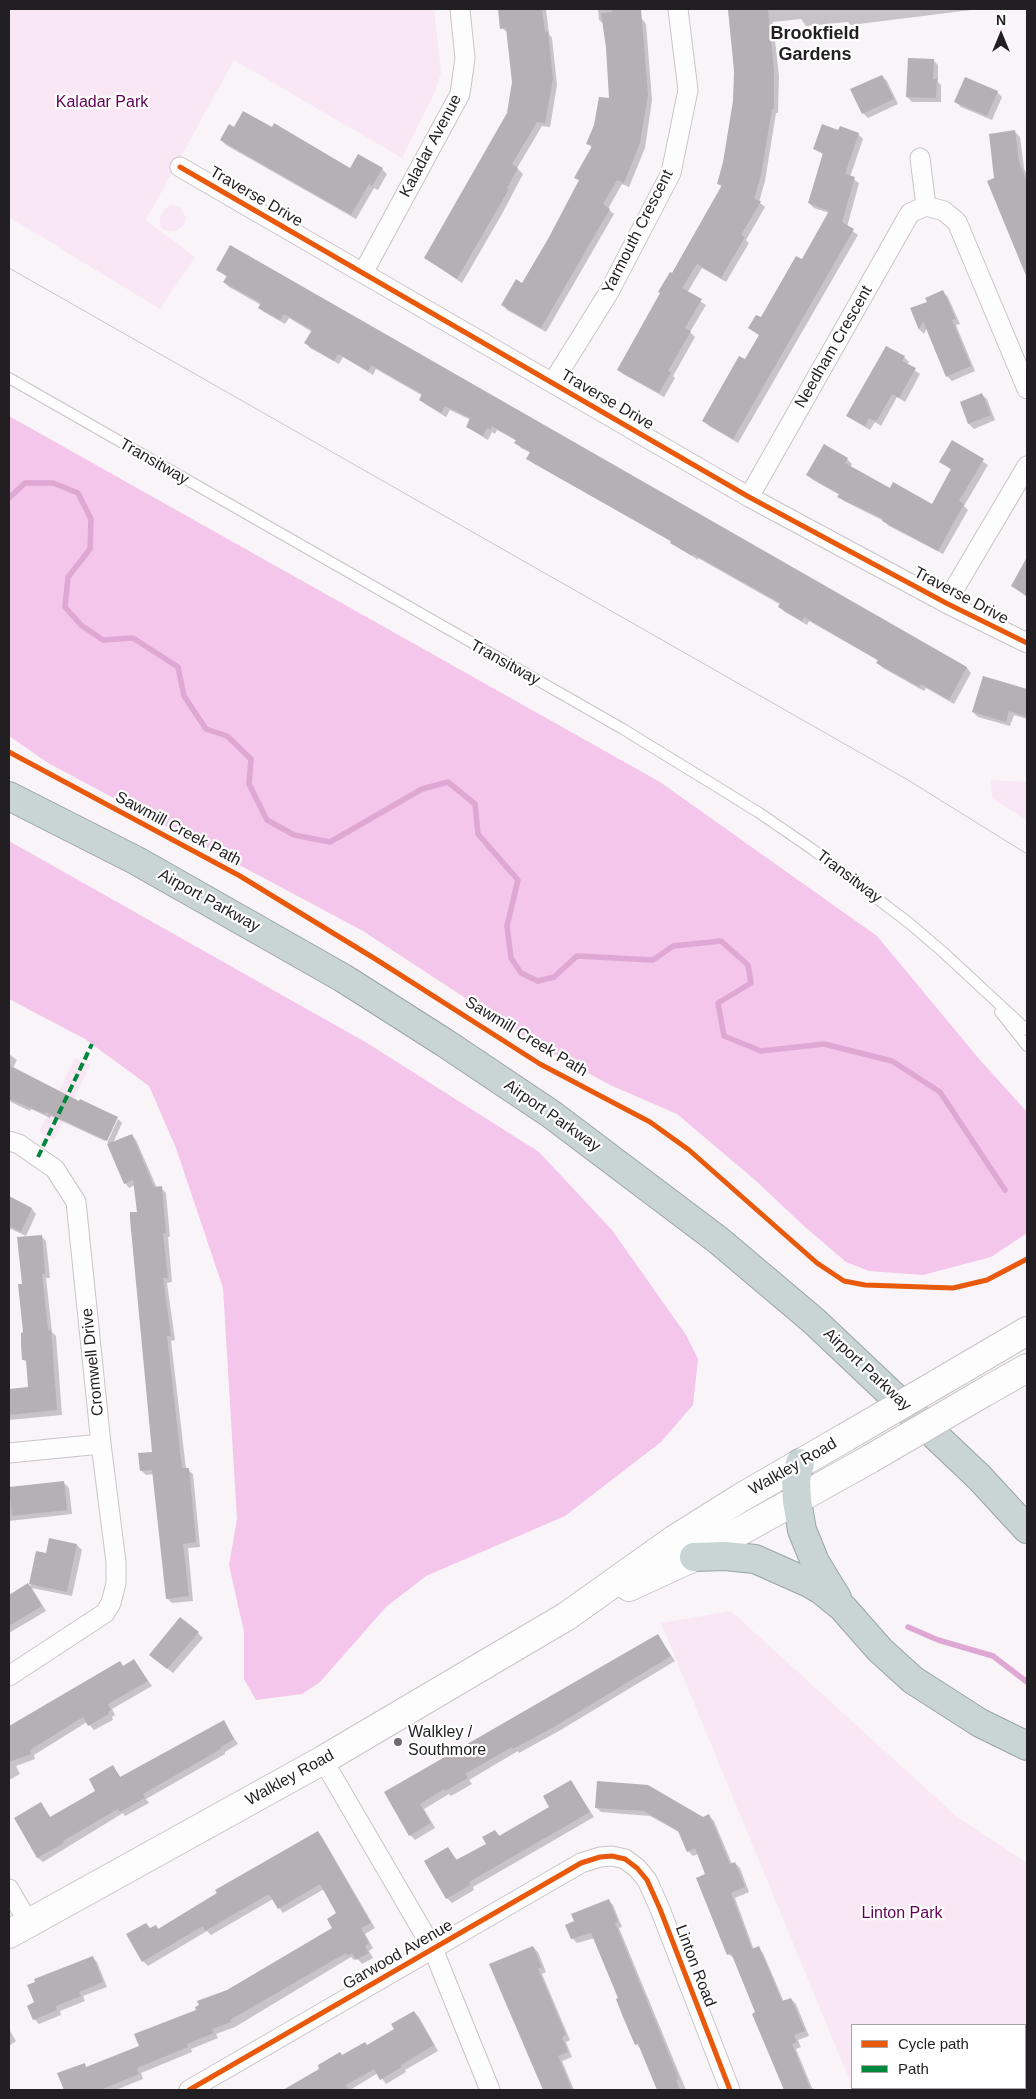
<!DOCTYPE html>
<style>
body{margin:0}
#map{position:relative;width:1036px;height:2099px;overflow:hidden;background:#f9f4f8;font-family:Helvetica,sans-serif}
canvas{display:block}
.frame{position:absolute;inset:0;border:10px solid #221f22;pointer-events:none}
.legend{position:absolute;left:851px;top:2024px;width:175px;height:65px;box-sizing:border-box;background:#fff;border:1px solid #a7a5a7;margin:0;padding:6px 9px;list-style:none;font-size:15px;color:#221f22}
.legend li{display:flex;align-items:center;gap:10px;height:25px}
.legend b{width:25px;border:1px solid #a7a5a7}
.north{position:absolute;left:976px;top:10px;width:50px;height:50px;-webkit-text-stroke:4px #fff;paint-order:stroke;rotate:0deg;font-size:14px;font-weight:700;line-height:20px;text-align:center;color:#221f22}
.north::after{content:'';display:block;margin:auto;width:18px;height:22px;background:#221f22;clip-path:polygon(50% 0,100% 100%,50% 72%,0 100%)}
</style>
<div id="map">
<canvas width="1036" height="2099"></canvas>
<div class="frame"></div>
<ul class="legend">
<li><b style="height:6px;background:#e8590c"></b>Cycle path</li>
<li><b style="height:6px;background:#00873e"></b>Path</li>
</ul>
<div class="north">N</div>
</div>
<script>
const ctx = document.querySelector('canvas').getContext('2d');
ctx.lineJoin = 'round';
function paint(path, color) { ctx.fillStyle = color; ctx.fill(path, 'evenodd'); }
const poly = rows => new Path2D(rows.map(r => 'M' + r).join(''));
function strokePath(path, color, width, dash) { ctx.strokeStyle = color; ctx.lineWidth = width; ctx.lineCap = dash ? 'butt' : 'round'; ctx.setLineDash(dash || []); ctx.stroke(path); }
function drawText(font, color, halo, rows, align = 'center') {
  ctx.font = font + ' Helvetica,sans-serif'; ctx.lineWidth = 4.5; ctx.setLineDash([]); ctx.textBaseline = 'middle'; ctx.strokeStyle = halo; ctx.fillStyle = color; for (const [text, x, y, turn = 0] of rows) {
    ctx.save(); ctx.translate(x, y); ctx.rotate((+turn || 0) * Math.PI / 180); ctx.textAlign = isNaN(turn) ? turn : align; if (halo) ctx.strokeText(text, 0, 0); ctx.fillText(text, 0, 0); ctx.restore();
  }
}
const green = poly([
 [9,9,434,9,441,73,435,92,402,158,234,60,146,220,195,257,160,309,9,217],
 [172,204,181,208,186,218,184,225,175,231,164,230,160,225,160,218,164,210],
 [991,780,1027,782,1027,821,992,798],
 [75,1058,90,1065,54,1140,39,1133],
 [731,1611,956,1816,1027,1863,1027,2090,854,2090,853,2088,1025,2088,1025,2025,852,2025,852,2086,661,1623]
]);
const forest = poly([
 [9,416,660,782,877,936,980,1060,1027,1112,1027,1233,991,1257,923,1275,869,1271,846,1262,805,1227,755,1180,677,1114,610,1085,534,1043,363,931,48,763,9,736],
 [9,841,367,1043,539,1152,612,1230,686,1335,698,1359,693,1405,661,1442,565,1516,426,1576,386,1607,320,1682,302,1694,256,1700,244,1679,244,1632,229,1565,237,1519,223,1288,176,1148,149,1086,85,1039,9,999]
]);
const shadow = poly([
 [499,9,546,9,549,34,552,38,557,85,550,127,542,126,517,168,523,174,502,214,462,283,425,258,508,113,514,82,508,33,502,28],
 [598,9,636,9,637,19,642,19,646,24,652,100,645,148,629,187,622,184,608,209,614,214,546,332,507,310,503,305,523,285,580,181,576,178,592,148,588,143,611,100,604,24,599,20],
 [728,9,979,9,851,25,848,22,806,26,801,19,773,22,779,76,778,113,776,113,765,181,759,202,765,207,746,240,749,243,726,282,702,268,687,293,706,305,690,332,695,337,673,376,675,378,664,397,623,374,618,369,722,187,718,184,724,162,734,101,735,71],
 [933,60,938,65,938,82,941,85,941,102,912,102,907,97],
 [882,76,887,81,898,104,868,118,863,113],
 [997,92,1002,97,992,120,961,107,956,102],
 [839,132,858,134,863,139,850,177,859,183,847,227,858,235,738,443,709,426,704,421,745,361,760,336,750,328,761,319,802,261,829,213,814,208,809,203,824,155,814,149],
 [1015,132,1020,137,1024,168,1027,176,1027,277,988,182,996,179],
 [221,140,351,170,382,169,387,174,378,190,374,188,356,219,226,145],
 [230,247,967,668,971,673,954,704,926,688,924,691,883,668,878,663,879,661,809,621,807,625,785,612,780,607,781,605,698,558,698,560,672,542,533,463,528,458,531,453,521,448,516,443,517,441,497,430,495,434,492,432,488,440,467,427,471,420,450,410,446,417,425,404,421,400,423,396,376,369,373,375,343,357,339,364,310,348,306,343,312,332,289,318,285,324,264,312,259,308,261,305,229,287,224,282,227,277,217,269],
 [943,292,948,297,960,324,956,325,975,371,952,381,947,376,927,328,924,334,920,330,912,309,929,302],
 [904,357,909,362,907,365,920,374,905,402,897,397,881,426,875,422,870,430,853,420,848,415],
 [982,395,987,399,995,420,974,429,969,424,961,403],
 [952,441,988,465,964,506,968,510,943,554,889,526,884,521,844,501,839,496,840,495,813,480,808,475,847,459,852,464,850,468,890,490,932,506,952,470,940,461],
 [1027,559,1027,597,1012,586],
 [984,677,1027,690,1027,719,1014,715,1010,726,978,717,973,712],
 [9,1054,17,1060,13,1068,80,1103,116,1118,105,1141,51,1116,50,1118,31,1109,30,1111,11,1102,9,1099],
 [118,1119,122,1123,113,1143,132,1135,136,1140,157,1188,161,1188,166,1193,170,1237,168,1237,172,1282,167,1283,175,1340,171,1341,186,1469,193,1474,200,1547,188,1548,193,1601,172,1603,167,1598,154,1474,146,1475,141,1470,153,1453,138,1213,135,1185,129,1188,125,1183,110,1144,107,1143],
 [9,1198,32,1209,36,1214,26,1236,9,1228],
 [41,1236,46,1241,50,1278,46,1278,52,1332,56,1336,62,1415,9,1420,9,1390,30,1388,27,1363,24,1360,23,1285],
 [64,1483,69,1488,72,1514,9,1521,9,1488],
 [77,1545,82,1550,72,1596,32,1588,46,1611,9,1633,9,1596,28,1585,30,1586,37,1552,47,1554],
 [198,1633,203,1638,173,1673,155,1659],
 [658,1636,675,1661,559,1731,519,1753,518,1751,469,1780,472,1784,451,1796,449,1794,424,1809,435,1828,415,1840,410,1835,386,1793],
 [134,1661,152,1686,112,1709,115,1715,112,1717,113,1720,94,1730,87,1722,34,1755,35,1759,16,1766,20,1774,9,1780,9,1728,120,1663,124,1667],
 [223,1722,238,1744,225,1752,225,1754,146,1799,149,1803,125,1816,123,1813,43,1862,38,1858,16,1818,41,1804,51,1818,97,1791,113,1767,121,1778],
 [571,1781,594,1817,473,1887,474,1890,452,1903,447,1898,448,1848,458,1861,487,1844,495,1831,500,1836,551,1807],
 [598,1783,703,1818,709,1816,714,1821,732,1864,735,1863,740,1868,749,1892,735,1898,754,1950,758,1948,763,1953,784,2002,791,1999,796,2004,809,2036,798,2040,801,2047,796,2049,812,2088,817,2090,785,2090,753,2014,757,2013,734,1958,728,1954,707,1875,698,1854,693,1856,688,1851,681,1833,650,1816,601,1812,596,1807],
 [318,1832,322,1837,375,1928,365,1934,373,1948,369,1951,373,1958,362,1964,357,1958,354,1960,351,1957,235,2027,216,2034,218,2038,191,2049,192,2052,141,2073,143,2079,116,2090,65,2090,59,2074,84,2065,87,2068,141,2047,227,1991,334,1929,338,1913,324,1889,283,1913,273,1899,211,1935,207,1931,148,1966,143,1961,151,1929,156,1926,159,1930],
 [608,1900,613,1905,622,1927,619,1928,686,2090,658,2090,641,2049,637,2045,644,2042,636,2044,595,1938,577,1943,572,1938],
 [533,1947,538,1952,546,1972,542,1974,570,2040,566,2042,572,2057,562,2061,574,2090,544,2090,491,1965],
 [92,1957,97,1962,107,1987,83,1996,85,2001,60,2011,61,2015,39,2024,34,2019],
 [414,2012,419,2017,438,2051,405,2070,406,2072,386,2084,378,2073,350,2090,286,2090,343,2056,368,2046,396,2030],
 [9,2029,16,2041,9,2046]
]);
const stream = poly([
 [9,498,25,483,53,483,78,493,91,519,90,549,68,577,65,607,81,625,103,640,133,638,178,667,184,696,206,729,227,736,251,759,249,784,267,820,294,835,330,842,422,789,448,782,475,804,478,834,518,880,507,926,511,958,521,973,538,981,554,977,577,956,653,960,673,946,721,941,748,965,751,983,718,1003,724,1036,761,1051,824,1044,892,1061,940,1092,1005,1190],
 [908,1627,938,1640,993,1656,1027,1682]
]);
const building = poly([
 [498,9,542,9,545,32,548,31,553,79,545,123,537,122,512,164,518,168,507,188,509,189,457,279,424,258,507,113,512,82,506,28,500,29],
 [612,9,641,9,648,95,640,143,624,183,617,180,603,204,610,209,541,328,501,305,516,279,522,283,548,239,579,180,574,178,592,146,586,144,594,125,599,97,609,98,606,48,601,13,612,12],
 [728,9,768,9,774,70,774,109,772,109,761,175,754,199,761,201,741,235,745,237,721,278,697,264,682,288,702,299,685,328,691,331,668,371,671,372,659,393,617,370,660,293,658,292,670,272,672,273,722,185,717,184,723,162,733,101,734,71],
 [908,58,934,59,933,79,937,79,936,98,906,97],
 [882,75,894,99,862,114,850,89],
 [965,77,998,91,987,116,954,102],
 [243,111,272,127,274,123,350,168,358,154,383,168,372,186,369,184,351,215,220,140,229,124,234,127],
 [822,124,838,130,840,126,859,133,845,174,855,177,842,222,854,229,733,439,702,421,739,356,745,359,759,335,748,328,756,315,761,317,796,256,802,259,829,211,808,203,823,153,813,149],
 [1015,130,1019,162,1027,181,1027,278,987,181,994,178,989,134],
 [230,245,967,667,949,700,921,684,919,687,876,663,878,660,804,617,802,621,778,607,780,603,693,554,692,556,670,543,671,541,526,459,530,452,514,443,516,440,492,426,490,430,487,428,483,436,466,427,470,418,445,406,441,413,419,400,422,394,371,365,368,371,338,354,334,361,304,343,312,330,284,314,280,320,258,308,261,303,223,282,227,276,216,270],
 [943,290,956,319,952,320,971,366,946,377,923,321,919,330,910,308,927,302,925,298],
 [886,346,905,356,902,361,916,368,899,398,892,394,876,422,869,418,865,426,846,416],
 [982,393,991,415,968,424,960,402],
 [952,440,984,459,959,501,964,504,938,551,882,521,883,519,837,497,839,494,806,475,824,444,848,458,845,463,890,488,893,482,932,504,951,469,939,462],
 [1027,557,1027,596,1011,586],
 [983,676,1027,689,1027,717,1009,711,1006,722,972,712],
 [9,1065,79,1101,80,1099,118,1117,107,1141,46,1112,45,1114,9,1099],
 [132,1134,154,1187,162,1186,166,1233,163,1233,168,1278,163,1278,171,1336,167,1336,182,1468,189,1468,196,1542,183,1544,189,1596,166,1599,152,1470,140,1471,138,1453,152,1452,130,1219,130,1212,137,1212,133,1180,124,1184,107,1144],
 [9,1196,32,1208,21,1232,9,1226],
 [42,1235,45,1273,42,1274,48,1330,51,1330,57,1410,10,1415,9,1389,28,1387,26,1360,22,1360,21,1345,21,1333,23,1332,18,1284,22,1284,17,1237],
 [64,1481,67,1510,12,1516,9,1487],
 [49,1538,77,1544,67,1592,29,1584,36,1551,46,1553],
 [28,1583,42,1606,9,1626,9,1595],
 [180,1617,199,1632,167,1669,149,1655],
 [658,1634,671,1656,554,1727,513,1749,512,1747,465,1774,468,1778,445,1791,444,1789,420,1804,431,1823,409,1836,384,1792],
 [134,1659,148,1681,108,1704,111,1710,108,1712,109,1714,88,1726,83,1717,30,1750,31,1754,9,1762,9,1726,120,1661,123,1666],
 [224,1720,234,1739,221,1747,221,1749,143,1794,145,1798,120,1812,118,1809,63,1841,64,1843,37,1858,14,1818,41,1802,50,1817,95,1791,89,1779,113,1765,120,1777],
 [571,1780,590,1812,469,1882,470,1885,446,1899,424,1861,448,1847,456,1860,486,1844,482,1837,495,1830,499,1836,549,1807,543,1796],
 [597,1781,648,1785,703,1817,709,1814,730,1864,735,1862,745,1887,731,1893,752,1949,759,1946,782,2001,791,1998,805,2031,794,2035,797,2042,792,2044,811,2090,784,2090,752,2014,755,2012,731,1953,727,1955,696,1878,705,1874,695,1848,687,1852,678,1831,644,1811,595,1808],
 [318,1831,371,1923,361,1928,369,1943,365,1946,369,1953,356,1960,352,1953,348,1956,346,1953,230,2020,231,2022,212,2029,214,2033,187,2044,188,2047,137,2068,139,2074,100,2090,64,2090,57,2073,85,2063,86,2067,139,2046,134,2034,196,2010,195,2007,199,2005,197,2001,227,1990,332,1928,327,1919,336,1913,320,1884,278,1909,269,1894,205,1931,203,1926,142,1962,126,1934,146,1923,150,1928,156,1925,158,1929,217,1893,215,1890],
 [609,1899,618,1922,615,1923,679,2079,676,2080,680,2090,657,2090,638,2044,635,2045,623,2017,616,1999,618,1998,591,1933,571,1939,565,1925,574,1921,571,1914],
 [533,1946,542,1967,538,1969,566,2035,562,2037,568,2052,558,2056,572,2090,543,2090,489,1964],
 [93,1956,103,1982,79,1992,81,1996,56,2006,57,2010,33,2020,27,2006,34,2002,27,1985,35,1982,34,1979],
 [414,2011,434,2045,401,2065,402,2067,380,2080,374,2069,346,2085,349,2090,283,2090,319,2069,318,2065,340,2052,342,2055,365,2042,367,2045,394,2029,391,2024]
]);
const lane = poly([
 [9,378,623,729,758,812,812,849,909,923,943,952,1027,1030],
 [1000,1012,1027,1046]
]);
const street = poly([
 [920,158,926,206],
 [180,167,749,497,946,603,1027,643],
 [363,273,460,94,465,58,460,9],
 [553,382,609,292,671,173,688,90,678,9],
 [749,497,902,227,910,213,926,206,944,211,957,222,1027,389],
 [946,603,1027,466],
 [9,1141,19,1144,55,1169,76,1202,101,1444,116,1562,116,1583,111,1603,105,1613,9,1676],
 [9,1453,101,1444],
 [323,1760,433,1949,490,2090],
 [9,1889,28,1922],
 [189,2090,581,1863,600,1857,612,1856,625,1859,637,1868,647,1880,660,1909,730,2090]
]);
const secondary = poly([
 [959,1371,1027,1331],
 [983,1393,1027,1368],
 [629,1587,694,1557,870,1459],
 [9,1934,323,1760,567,1616,675,1539,742,1497,846,1437]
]);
const highway = poly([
 [9,796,137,861,343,978,445,1043,551,1114,718,1240,814,1321,979,1477,1027,1529],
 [800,1463,796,1479,797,1501,802,1530,815,1562,837,1598],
 [694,1557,725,1556,755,1559,809,1583,821,1590,843,1608,880,1650,913,1680,980,1723,1027,1746]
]);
const tram = poly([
 [9,268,908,780,1027,854]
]);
const secondaryBridge = poly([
 [846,1437,959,1371],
 [870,1459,983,1393]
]);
const quiet = poly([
 [38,1157,92,1044]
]);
const cycleway = poly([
 [180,167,749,497,946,603,1027,643],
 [9,752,240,876,377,960,540,1064,650,1122,689,1150,817,1263,844,1281,865,1285,953,1288,987,1280,1027,1259],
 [189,2090,581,1863,600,1857,612,1856,625,1859,637,1868,647,1880,660,1909,730,2090]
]);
const markers = [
 [398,1742,5,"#6d6a6d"]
];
const parkNames = [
 ["Kaladar Park",102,103],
 ["Linton Park",902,1914]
];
const streetNames = [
 ["Kaladar Avenue",431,146,-62],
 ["Traverse Drive",256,197,30],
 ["Yarmouth Crescent",638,232,-63],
 ["Needham Crescent",834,347,-60],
 ["Traverse Drive",607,400,30],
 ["Transitway",154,462,30],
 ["Traverse Drive",961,596,28],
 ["Transitway",505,663,29],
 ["Sawmill Creek Path",178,829,28],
 ["Transitway",849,877,37],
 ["Airport Parkway",209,901,29],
 ["Sawmill Creek Path",526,1037,31],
 ["Airport Parkway",552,1116,35],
 ["Cromwell Drive",93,1362,-96],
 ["Airport Parkway",867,1370,43],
 ["Walkley Road",793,1467,-30],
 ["Walkley Road",290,1778,-29],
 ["Garwood Avenue",398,1955,-30],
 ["Linton Road",695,1966,69]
];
const poiNames = [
 ["Walkley /",408,1733],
 ["Southmore",408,1751]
];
const neighbourhoodNames = [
 ["Brookfield",815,34],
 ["Gardens",815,55]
];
paint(green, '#f9e7f5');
paint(forest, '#f4c6eb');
paint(shadow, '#0003');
strokePath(stream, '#dea7d4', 5.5);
paint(building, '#b4b0b3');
strokePath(lane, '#c8c4c7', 12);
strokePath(street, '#c8c4c7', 21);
strokePath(secondary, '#c8c4c7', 30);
strokePath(highway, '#99a4a6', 30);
strokePath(lane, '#fefdfe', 10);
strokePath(street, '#fefdfe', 19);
strokePath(secondary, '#fefdfe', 28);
strokePath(highway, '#c8d5d4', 28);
strokePath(tram, '#c7c5c7', 1);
strokePath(secondaryBridge, '#c8c4c7', 30, []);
strokePath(secondaryBridge, '#fefdfe', 28);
strokePath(quiet, '#00873e', 4, [8, 4]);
strokePath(cycleway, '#e8590c', 5);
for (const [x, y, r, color] of markers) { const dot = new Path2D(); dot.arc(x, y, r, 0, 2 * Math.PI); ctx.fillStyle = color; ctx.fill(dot); strokePath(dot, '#fff', 2); }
drawText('16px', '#630158', '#fff', parkNames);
drawText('16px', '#221f22', '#fff', streetNames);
drawText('16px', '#221f22', '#fff', poiNames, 'left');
drawText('bold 18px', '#221f22', '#fff', neighbourhoodNames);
</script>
